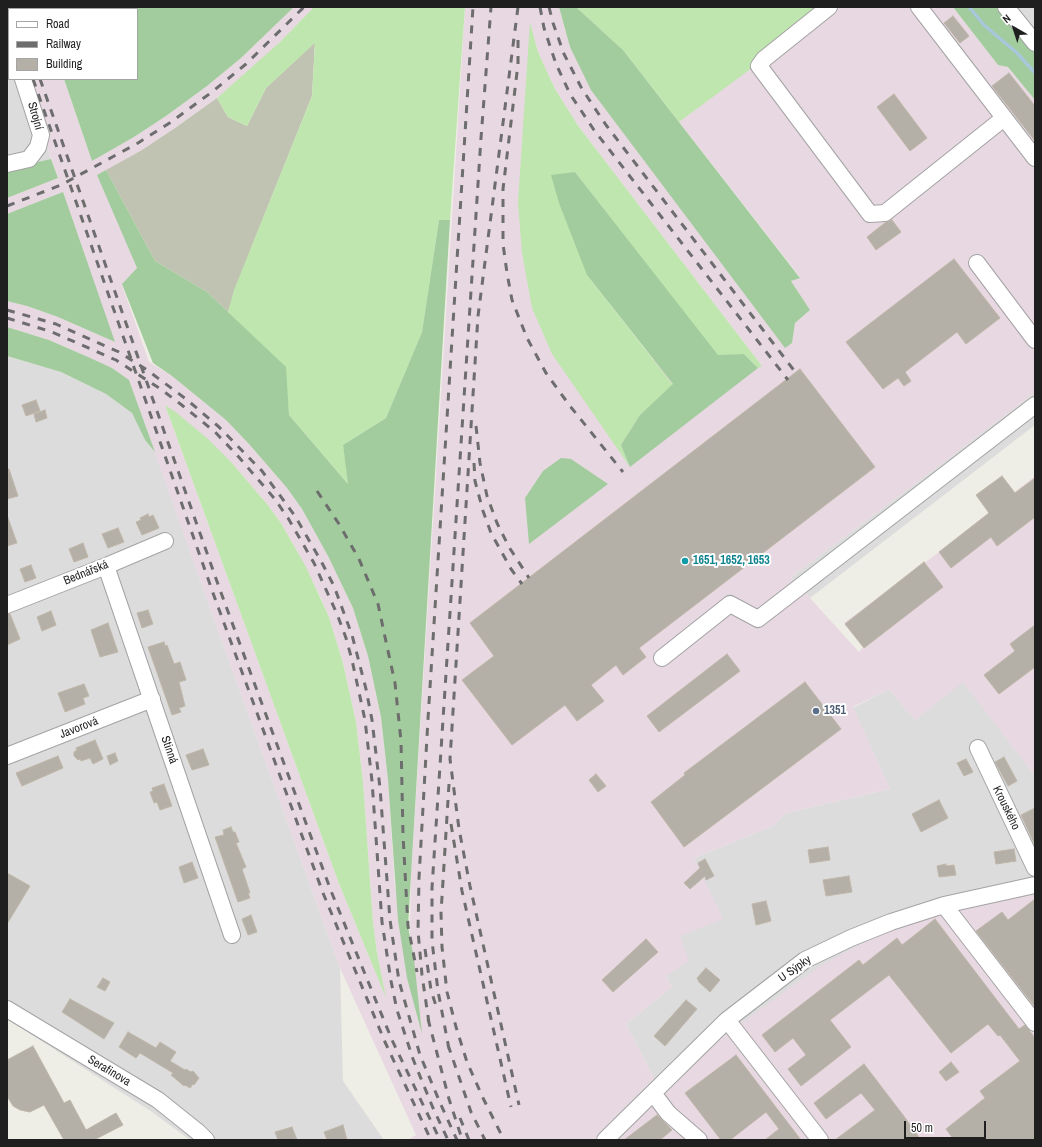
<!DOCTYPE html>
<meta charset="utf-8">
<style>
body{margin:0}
#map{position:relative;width:1042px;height:1147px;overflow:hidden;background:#efeee6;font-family:"Archivo Narrow",sans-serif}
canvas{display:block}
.frame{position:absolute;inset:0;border:8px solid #1f1f1f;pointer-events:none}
.legend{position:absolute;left:8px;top:8px;width:130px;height:72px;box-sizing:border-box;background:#fff;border:1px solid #a5a5a5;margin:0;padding:5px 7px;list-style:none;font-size:12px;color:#1f1f1f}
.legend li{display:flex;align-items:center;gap:8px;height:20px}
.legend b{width:20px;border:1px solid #a5a5a5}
.north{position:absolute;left:994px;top:8px;width:40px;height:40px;-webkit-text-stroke:3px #fff;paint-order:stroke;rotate:321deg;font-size:11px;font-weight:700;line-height:16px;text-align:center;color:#1f1f1f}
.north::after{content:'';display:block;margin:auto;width:14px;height:18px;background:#1f1f1f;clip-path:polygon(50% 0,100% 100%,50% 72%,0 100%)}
.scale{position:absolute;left:904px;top:1121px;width:82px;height:18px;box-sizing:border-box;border:2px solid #1f1f1f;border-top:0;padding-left:5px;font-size:12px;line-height:14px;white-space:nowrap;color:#1f1f1f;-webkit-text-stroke:3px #fff;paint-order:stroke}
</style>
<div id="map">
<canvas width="1042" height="1147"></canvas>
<div class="frame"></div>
<ul class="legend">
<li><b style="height:5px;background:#fff"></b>Road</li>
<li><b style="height:5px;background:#6d6d6d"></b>Railway</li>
<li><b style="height:11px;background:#b4b0a8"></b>Building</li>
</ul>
<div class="north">N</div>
<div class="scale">50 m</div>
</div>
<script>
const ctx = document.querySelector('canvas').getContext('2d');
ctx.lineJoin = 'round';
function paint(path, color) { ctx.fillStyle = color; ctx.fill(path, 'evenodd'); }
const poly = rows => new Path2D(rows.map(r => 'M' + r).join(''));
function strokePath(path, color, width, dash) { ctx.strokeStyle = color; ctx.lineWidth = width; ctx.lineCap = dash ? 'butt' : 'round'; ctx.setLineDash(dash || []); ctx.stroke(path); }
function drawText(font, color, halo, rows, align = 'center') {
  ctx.font = font + ' "Archivo Narrow",sans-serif'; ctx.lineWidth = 4; ctx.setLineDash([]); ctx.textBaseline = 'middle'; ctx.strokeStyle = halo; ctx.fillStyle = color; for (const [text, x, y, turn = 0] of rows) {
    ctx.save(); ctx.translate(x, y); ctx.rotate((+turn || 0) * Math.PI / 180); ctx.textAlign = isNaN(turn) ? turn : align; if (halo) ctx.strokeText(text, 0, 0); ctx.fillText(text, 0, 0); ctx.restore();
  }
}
const residential = poly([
 [1002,7,1035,7,1035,48],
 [7,34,9,38,9,79,23,79,51,159,7,169],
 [7,356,61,372,106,394,132,413,145,440,155,452,215,622,340,968,343,1081,384,1140,190,1140,152,1112,7,1019],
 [1035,392,1035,425,810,598,791,577,932,471],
 [963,681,1035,776,1035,893,616,1140,595,1140,654,1078,626,1024,672,987,666,976,680,936,694,858,773,826,786,813,890,789,853,708,889,689,915,720]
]);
const industrial = poly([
 [7,7,39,7,40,9,9,9,9,39,7,34],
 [294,7,314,7,280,42,251,70,217,98,175,128,142,150,98,175,137,268,122,285,149,362,172,376,226,420,249,444,287,488,302,509,328,556,353,608,368,656,381,717,388,780,395,888,414,976,410,931,411,877,465,7,559,7,570,47,792,342,795,323,810,310,791,281,800,277,679,122,827,7,953,7,998,65,1008,67,1035,100,1035,392,932,471,791,577,859,652,863,647,844,623,939,552,1035,476,1035,776,963,682,915,720,889,689,853,707,890,789,786,813,773,826,694,858,723,919,680,936,689,961,666,976,672,987,626,1024,654,1078,595,1140,408,1140,416,1135,340,968,215,622,129,380,88,357,49,340,7,327,7,301,27,306,58,317,115,342,24,208,7,214,7,198,58,178,23,79,64,79,92,161,134,137,166,116,207,86,241,58],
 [530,23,538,52,555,89,579,127,762,366,552,354],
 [165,405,231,462,267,504,281,523,293,544,319,594,329,617,343,663,356,722,363,782,373,923,377,953,385,995,338,881],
 [1035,893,1035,1140,616,1140,712,1045,817,968,886,930,973,905]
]);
const construction = poly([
 [315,42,312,96,252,246,228,312,207,292,155,261,106,170,142,150,175,128,217,98,228,117,247,126,266,88]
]);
const grass = poly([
 [314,7,465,7,450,220,439,220,422,332,386,418,343,445,349,485,289,415,285,367,228,312,234,290,312,96,315,43,266,88,247,126,228,117,217,98,280,42],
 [576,7,829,7,764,59,679,122,623,50],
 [530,22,538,52,555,89,579,127,762,366,758,368,744,354,718,356,575,172,587,275,673,385,640,415,621,445,630,467,552,354,532,308,522,253,518,202],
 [165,405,177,413,208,439,231,462,267,504,281,523,306,567,329,617,343,663,356,722,363,782,373,923,377,953,386,998,338,881]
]);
const forest = poly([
 [39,7,294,7,241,58,207,86,166,116,134,137,92,161,64,79,137,79,137,9,40,9],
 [559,7,576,7,623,50,800,278,791,281,810,310,795,323,792,343,785,348,591,90,570,47],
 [953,7,1003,7,1035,48,1035,100,1008,67,998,65],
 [51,159,58,178,7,198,7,169],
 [106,170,155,261,207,292,286,367,289,415,348,484,343,445,386,418,422,332,439,220,450,220,408,926,414,959,422,1034,407,978,398,920,388,780,381,717,368,656,353,608,328,556,302,509,287,488,249,444,226,420,172,376,153,363,122,284,137,268,97,175],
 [575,172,718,355,744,354,758,368,630,467,621,445,640,415,673,384,587,275,559,203,551,175],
 [63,192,115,342,58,317,27,306,7,301,7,214],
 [7,327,49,340,88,357,112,368,129,380,155,452,145,440,132,413,106,394,61,372,7,356],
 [561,458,571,459,608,484,529,544,525,498,543,471]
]);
const stream = poly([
 [969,7,984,25,1017,53,1035,73]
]);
const building = poly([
 [953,16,969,36,960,43,944,23,953,16],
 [1009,73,1035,106,1035,141,992,86,1009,73],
 [894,94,927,138,910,151,877,107,894,94],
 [892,220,901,232,876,250,867,237,886,222,892,220],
 [954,259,1000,318,966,344,957,332,905,372,911,381,904,386,898,378,883,389,846,342,954,259],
 [800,369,875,467,639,648,646,657,623,675,616,665,591,685,604,701,577,721,565,705,512,745,462,680,494,656,470,623,800,369],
 [36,400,40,411,26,416,22,405,36,400],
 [45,410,47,418,36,422,34,414,45,410],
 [7,469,9,469,18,496,7,499,7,469],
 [1002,476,1015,493,1035,478,1035,517,997,546,991,537,951,568,939,552,989,513,976,495,1002,476],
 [148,514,149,517,153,515,159,528,142,535,136,522,141,520,140,518,148,514],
 [8,518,17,543,7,546,7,519,8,518],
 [118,528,124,542,108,548,102,534,118,528],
 [83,543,88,557,74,562,69,549,83,543],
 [924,562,943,587,864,648,845,624,924,562],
 [31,565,36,578,25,582,20,569,31,565],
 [148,610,153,624,142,628,137,613,148,610],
 [51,611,56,625,42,631,37,617,51,611],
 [7,614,10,614,20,639,7,645,7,614],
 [108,623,118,652,100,657,91,630,108,623],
 [1035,625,1035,667,999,694,984,675,1015,651,1010,644,1035,625],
 [164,642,165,646,167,645,174,664,180,662,186,680,179,682,185,706,179,708,181,712,172,715,148,647,164,642],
 [727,654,740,671,659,732,647,716,727,654],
 [805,682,841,729,684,847,651,802,685,775,684,773,805,682],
 [84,684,89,696,83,698,85,704,65,712,58,693,84,684],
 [95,740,103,759,93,764,90,758,81,761,80,759,78,760,74,756,74,752,77,750,76,748,95,740],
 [203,749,209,765,192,770,186,755,203,749],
 [115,753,118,761,110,765,107,756,115,753],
 [58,756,63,768,22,786,16,773,58,756],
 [1004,757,1017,781,1008,786,995,762,1004,757],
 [966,759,973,772,964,776,957,763,966,759],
 [596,774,606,786,598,792,589,780,596,774],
 [164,784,172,806,160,810,157,802,154,803,150,792,153,791,152,788,164,784],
 [939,800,948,818,921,832,912,814,939,800],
 [1035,808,1035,845,1021,815,1035,808],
 [231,827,233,832,235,832,239,842,236,843,246,867,242,869,250,893,248,893,250,898,238,902,215,837,224,835,223,830,231,827],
 [828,847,830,860,810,863,808,850,828,847],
 [1014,849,1016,861,996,864,994,852,1014,849],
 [705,859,714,876,706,880,705,876,690,889,684,883,700,868,698,863,705,859],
 [192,862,198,878,184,883,179,867,192,862],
 [946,864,946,866,954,865,956,875,939,877,937,866,946,864],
 [7,873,30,886,7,924,7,873],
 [849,876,852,892,826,896,823,880,849,876],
 [1035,899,1035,1007,976,931,1002,912,1008,920,1035,899],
 [766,901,771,921,756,925,752,904,766,901],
 [251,915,257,932,248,935,242,919,251,915],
 [935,919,1019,1029,1025,1025,1035,1038,1035,1140,954,1140,946,1129,985,1098,980,1091,1020,1061,1000,1035,998,1036,988,1024,951,1053,889,975,830,1020,851,1047,801,1086,788,1069,806,1055,793,1038,775,1052,762,1035,859,960,863,965,897,938,902,945,935,919],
 [646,939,658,952,613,992,602,980,646,939],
 [706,968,720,980,710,992,699,982,697,978,706,968],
 [103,978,110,982,105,991,97,987,103,978],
 [70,999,114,1023,104,1039,62,1012,70,999],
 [686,1000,697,1009,665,1046,654,1036,686,1000],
 [128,1032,156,1048,160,1042,176,1052,170,1061,185,1070,186,1069,191,1072,193,1071,199,1078,194,1085,193,1084,190,1088,185,1085,184,1086,171,1075,173,1073,140,1053,136,1058,119,1047,128,1032],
 [33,1046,64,1103,70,1100,86,1130,116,1113,123,1125,94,1140,64,1140,44,1105,30,1112,20,1110,13,1106,7,1096,7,1060,33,1046],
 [736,1055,801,1140,765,1140,779,1129,766,1112,730,1140,721,1140,698,1110,685,1093,736,1055],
 [951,1062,959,1072,946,1081,939,1072,951,1062],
 [864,1064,903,1115,921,1140,835,1140,875,1110,861,1093,826,1119,814,1103,864,1064],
 [657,1115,672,1130,660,1140,624,1140,657,1115],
 [343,1125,347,1140,327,1140,324,1132,343,1125],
 [292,1127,297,1140,278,1140,275,1132,292,1127]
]);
const minor = poly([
 [829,7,764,59,759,66,870,214,885,213,1004,118],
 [919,7,1035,158],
 [1006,7,1035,43],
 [7,39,8,39,9,41],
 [7,164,29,159,38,147,41,135,23,79],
 [977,263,1035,340],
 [106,566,232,935],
 [7,605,106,566,165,541],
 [662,658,730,604,758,619,1035,405],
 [978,748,1035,868],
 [7,756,152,699],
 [944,905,1035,1023],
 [7,1009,158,1100,198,1132,206,1140],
 [727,1020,820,1140],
 [653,1093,668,1113,699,1140],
 [605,1140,727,1020,805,960,851,938,891,922,944,905,1035,885]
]);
const rail = poly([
 [8,7,9,11],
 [15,7,16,9],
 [518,7,478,316,450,759,459,829,470,886,519,1105],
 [540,7,544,28,556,64,570,94,594,130,788,380],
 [549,7,553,23,564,54,582,89,606,125,796,373],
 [518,40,518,64,503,189,503,244,507,273,512,300,527,338,546,373,570,406,623,472],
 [33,79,213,593,323,893,385,1042,431,1140],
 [40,79,220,590,331,891,392,1040,440,1140],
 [7,206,61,185,138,143,171,122,212,92,246,64,304,7],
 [7,310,56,324,119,352,147,370,186,399,219,427,262,471,295,516,321,561,334,586,352,635,366,689,372,720,380,788,390,920,399,981,420,1055,441,1105,457,1140],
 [7,318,52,332,116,360,162,390,183,406,215,432,237,455,274,498,288,518,314,563,337,614,346,638,352,660,365,720,372,781,382,922,391,981,397,1010,413,1059,433,1108,448,1140],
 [476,426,480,463,487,496,497,523,509,547,529,578],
 [474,463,475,481,483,511,491,533,511,569,522,584],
 [317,491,339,524,359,559,378,604,385,637,395,683,401,741,403,835,408,926,417,972],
 [449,784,441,913,442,947,447,992,456,1027,467,1062,483,1098,504,1140],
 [451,824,462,891,511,1107],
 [425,949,431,990,436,1006],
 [428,1019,449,1099,461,1136],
 [429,1023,422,975,418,931,419,878,428,719,473,7],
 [448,1045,471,1112,485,1140],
 [449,1049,438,991,432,941,432,888,481,138,491,7],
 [460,1118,469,1140]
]);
const markers = [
 [685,561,4,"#0f9aa8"],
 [816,711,4,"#5c6f8a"]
];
const streetNames = [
 ["Strojní",35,116,74],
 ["Bednářská",86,573,-22],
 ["Javorová",79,728,-21],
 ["Stinná",169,750,71],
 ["Krouského",1006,808,64],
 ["U Sýpky",795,969,-35],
 ["Serafinova",109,1071,31]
];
const cultureNames = [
 ["1651, 1652, 1653",693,561]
];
const serviceNames = [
 ["1351",824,711]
];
paint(residential, '#dddcdc');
paint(industrial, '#e8d8e2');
paint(construction, '#c0c3b2');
paint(grass, '#c0e6af');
paint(forest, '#a2cc9d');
strokePath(stream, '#a9c6da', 3.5);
paint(building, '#b4b0a8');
strokePath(building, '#c0b7a9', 1);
strokePath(minor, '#a3a3a3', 18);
strokePath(minor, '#fff', 16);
strokePath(rail, '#6d6d6d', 3, [8, 8]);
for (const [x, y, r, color] of markers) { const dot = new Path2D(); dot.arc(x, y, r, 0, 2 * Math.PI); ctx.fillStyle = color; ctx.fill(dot); strokePath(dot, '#fff', 1.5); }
drawText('12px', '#1f1f1f', '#fff', streetNames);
drawText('bold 12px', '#0d838f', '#fff', cultureNames, 'left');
drawText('bold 12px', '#4e5e75', '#fff', serviceNames, 'left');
</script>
